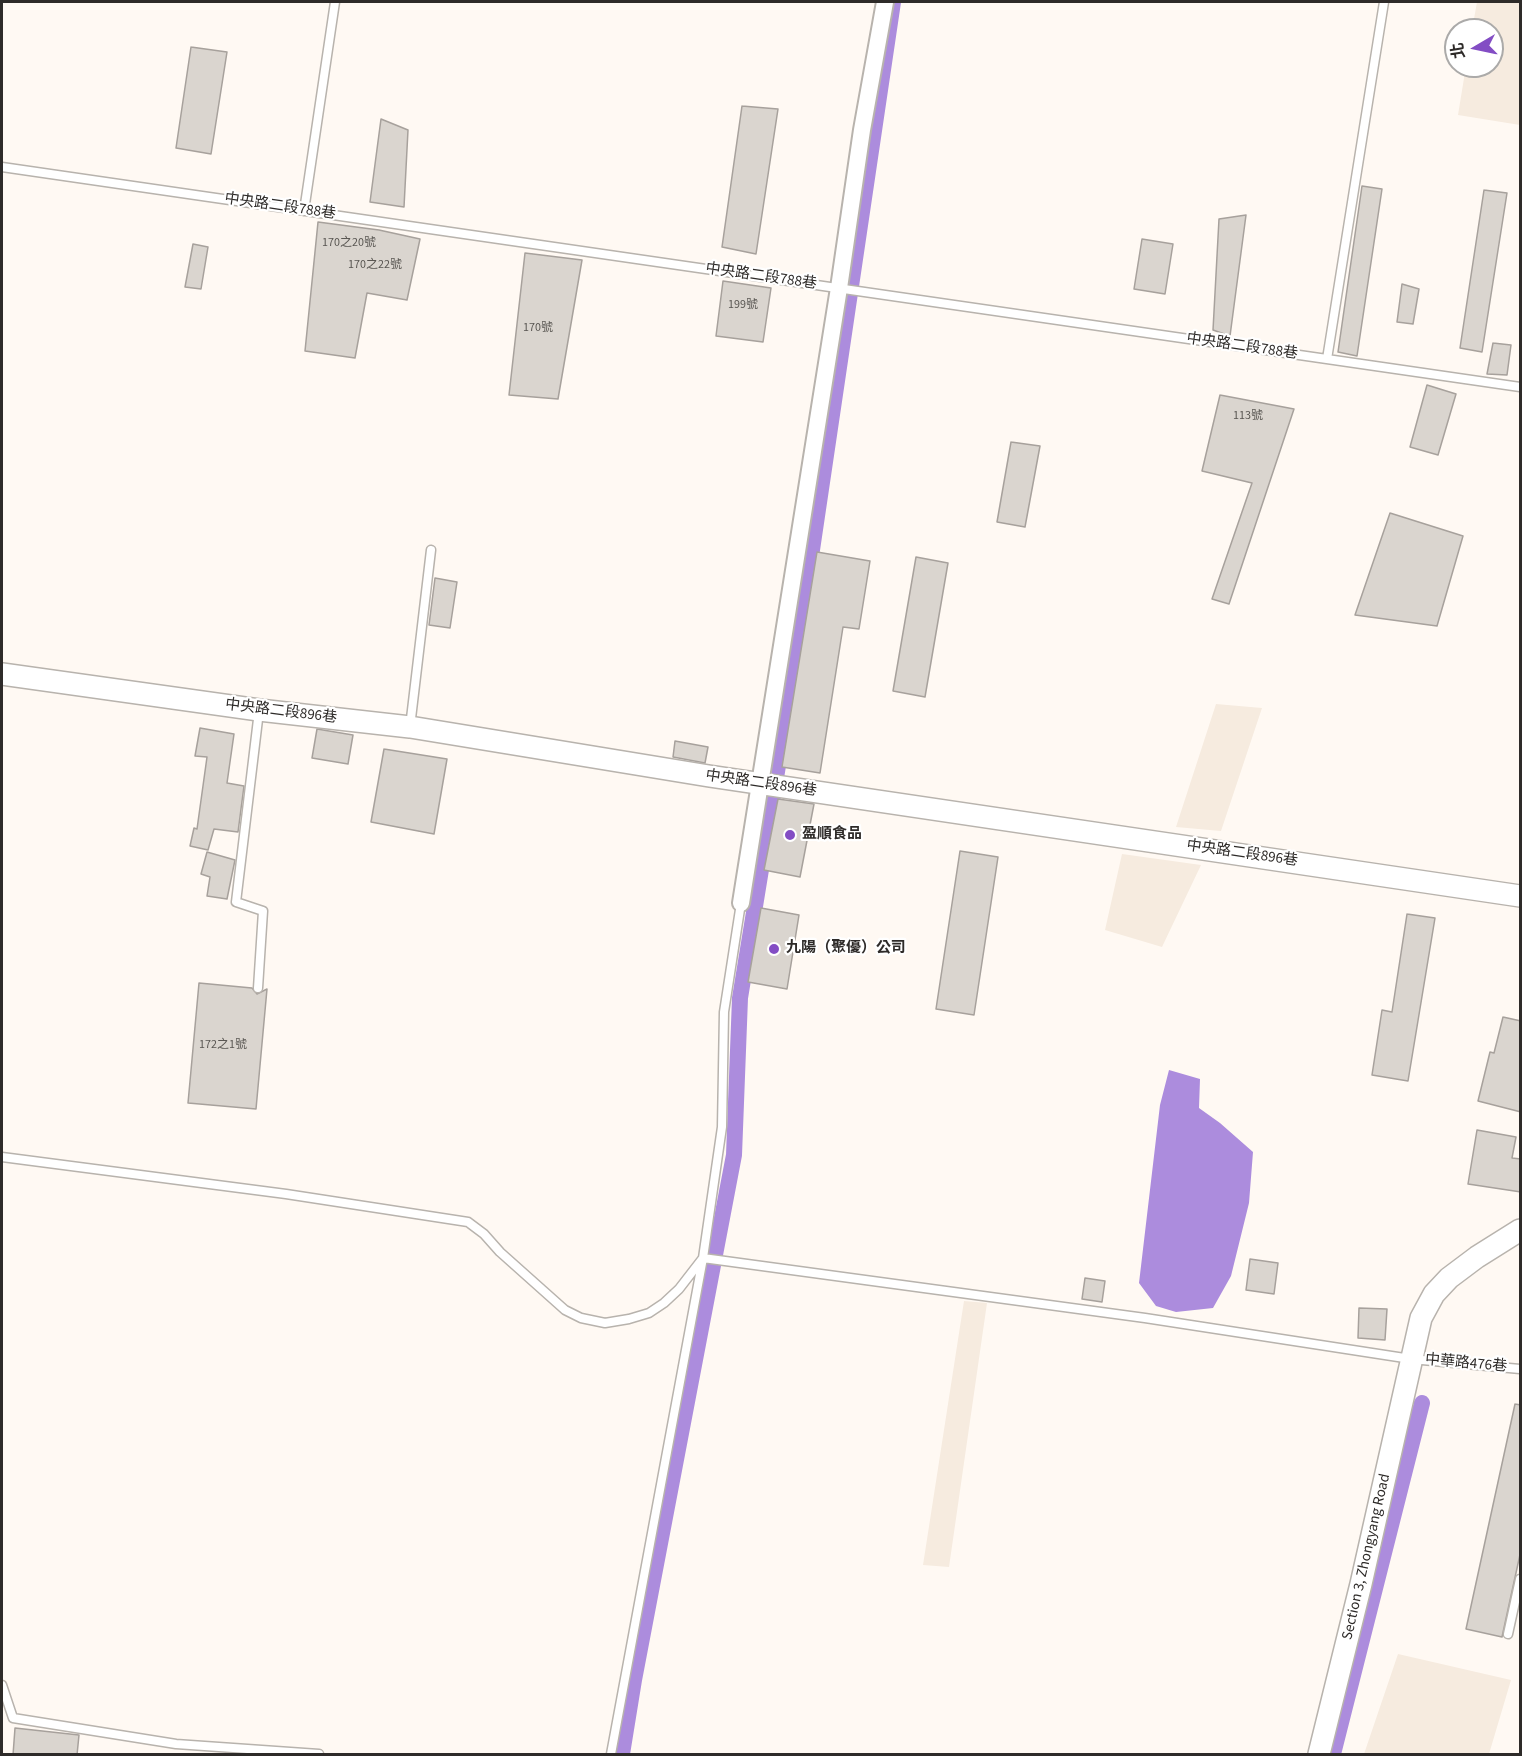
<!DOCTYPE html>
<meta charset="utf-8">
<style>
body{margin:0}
#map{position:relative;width:1522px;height:1756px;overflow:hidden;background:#fff9f3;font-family:"Source Sans 3","Noto Sans TC",sans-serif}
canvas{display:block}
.frame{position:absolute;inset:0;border:3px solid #2e2b29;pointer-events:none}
.north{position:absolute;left:1444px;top:18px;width:60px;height:60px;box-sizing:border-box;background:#fff;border:2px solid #abaaa9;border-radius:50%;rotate:261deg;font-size:16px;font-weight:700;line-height:24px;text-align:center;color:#2e2b29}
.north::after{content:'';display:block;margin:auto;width:21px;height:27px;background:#834dc4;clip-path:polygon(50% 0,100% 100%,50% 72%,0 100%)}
</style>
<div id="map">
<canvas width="1522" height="1756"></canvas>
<div class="frame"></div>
<div class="north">北</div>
</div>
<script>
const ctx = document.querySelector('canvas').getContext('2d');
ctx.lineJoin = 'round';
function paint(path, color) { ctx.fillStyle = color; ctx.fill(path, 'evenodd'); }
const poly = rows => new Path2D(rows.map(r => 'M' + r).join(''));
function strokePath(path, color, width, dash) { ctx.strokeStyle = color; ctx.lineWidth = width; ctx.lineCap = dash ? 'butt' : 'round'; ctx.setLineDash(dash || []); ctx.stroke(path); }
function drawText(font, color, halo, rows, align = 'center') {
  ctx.font = font + ' "Source Sans 3","Noto Sans TC",sans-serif'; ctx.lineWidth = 4.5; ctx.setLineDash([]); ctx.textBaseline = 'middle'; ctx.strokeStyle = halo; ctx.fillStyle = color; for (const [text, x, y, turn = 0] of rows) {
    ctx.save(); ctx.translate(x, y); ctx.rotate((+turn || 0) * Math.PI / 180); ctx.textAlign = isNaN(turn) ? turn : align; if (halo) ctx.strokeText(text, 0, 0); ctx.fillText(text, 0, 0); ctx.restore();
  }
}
const built = poly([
 [1477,2,1520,2,1520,125,1458,115,1466,66,1492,66,1492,30,1472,30],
 [1216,704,1262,708,1221,831,1176,827],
 [1122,854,1201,865,1162,947,1105,930],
 [964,1301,987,1303,949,1567,923,1565],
 [1398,1654,1511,1680,1489,1754,1364,1754]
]);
const water = poly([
 [1169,1070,1200,1079,1199,1108,1220,1123,1253,1152,1249,1203,1231,1276,1213,1308,1176,1312,1156,1306,1139,1283,1160,1105]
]);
const canal = poly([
 [622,1754,634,1680,734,1155,740,998,800,631,893,2],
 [1333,1754,1422,1403]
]);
const building = poly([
 [191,47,227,52,211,154,176,148,191,47],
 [742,106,778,109,756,254,722,247,742,106],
 [381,119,408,130,404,207,370,202,381,119],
 [1362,186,1382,189,1357,356,1338,352,1362,186],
 [1484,190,1507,193,1482,352,1460,348,1484,190],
 [1246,215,1230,336,1213,330,1219,219,1246,215],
 [318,222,379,230,420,239,407,300,367,293,355,358,305,351,318,222],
 [1142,239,1173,244,1165,294,1134,289,1142,239],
 [193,244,208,247,201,289,185,287,193,244],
 [525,253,582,260,558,399,509,395,525,253],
 [723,281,771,288,763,342,716,336,723,281],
 [1402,284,1419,289,1413,324,1397,322,1402,284],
 [1493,343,1511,345,1507,375,1487,374,1493,343],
 [1427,385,1456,394,1438,455,1410,447,1427,385],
 [1220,395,1294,409,1229,604,1212,599,1252,483,1202,471,1220,395],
 [1011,442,1040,446,1025,527,997,522,1011,442],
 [1390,513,1463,536,1437,626,1355,615,1390,513],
 [817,552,870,561,859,629,843,627,820,773,782,767,817,552],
 [916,557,948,563,925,697,893,691,916,557],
 [435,578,457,582,450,628,429,625,435,578],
 [200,728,234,734,227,783,244,786,238,832,214,829,208,850,190,846,194,828,197,829,207,757,195,756,200,728],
 [317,729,353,735,348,764,312,758,317,729],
 [675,741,708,747,705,763,673,757,675,741],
 [384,749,447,759,434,834,371,822,384,749],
 [778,799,814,804,800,877,764,870,778,799],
 [960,851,998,857,974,1015,936,1009,960,851],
 [207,852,235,860,227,899,207,896,210,877,201,874,207,852],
 [761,908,799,915,787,989,748,982,761,908],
 [1407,914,1435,918,1408,1081,1372,1075,1382,1010,1392,1012,1407,914],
 [199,983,252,988,257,994,267,989,256,1109,188,1103,199,983],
 [1503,1017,1521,1021,1521,1112,1478,1101,1490,1052,1494,1053,1503,1017],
 [1477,1130,1516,1137,1512,1158,1521,1159,1521,1192,1468,1184,1477,1130],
 [1250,1259,1278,1263,1274,1294,1246,1290,1250,1259],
 [1085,1278,1105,1281,1102,1302,1082,1299,1085,1278],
 [1359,1308,1387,1309,1385,1340,1358,1338,1359,1308],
 [1515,1404,1521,1405,1521,1550,1502,1637,1466,1629,1515,1404],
 [15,1728,79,1735,77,1755,13,1755,15,1728]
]);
const service = poly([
 [2,167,1520,387],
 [304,211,335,2],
 [1327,359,1384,2],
 [410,727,431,550],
 [258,988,263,911,236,902,259,711],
 [2,1157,286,1194,468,1222,484,1234,500,1252,565,1310,581,1318,605,1323,629,1319,649,1313,664,1303,679,1289,703,1258,1145,1318,1411,1359,1520,1369],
 [1508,1634,1520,1579],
 [2,1685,13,1718,176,1744,319,1754],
 [611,1754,703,1258,722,1127,724,1012,741,903]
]);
const minor = poly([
 [741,903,839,288,862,130,885,2]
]);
const tertiary = poly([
 [2,674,259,710,410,727,709,776,1520,896],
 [1319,1754,1361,1584,1421,1318,1434,1294,1449,1278,1477,1257,1520,1230]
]);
const markers = [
 [790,835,6,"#834dc4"],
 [774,949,6,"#834dc4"]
];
const numberNames = [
 ["170之20號",349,243],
 ["170之22號",375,265],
 ["199號",743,305],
 ["170號",538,328],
 ["113號",1248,416],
 ["172之1號",223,1045]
];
const streetNames = [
 ["中央路二段788巷",280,207,8],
 ["中央路二段788巷",761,277,8],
 ["中央路二段788巷",1242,347,8],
 ["中央路二段896巷",281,712,7],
 ["中央路二段896巷",761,784,8],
 ["中央路二段896巷",1242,854,8],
 ["中華路476巷",1466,1364,5],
 ["Section 3, Zhongyang Road",1367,1557,-77]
];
const poiNames = [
 ["盈順食品",802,835],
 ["九陽（聚優）公司",786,949]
];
paint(built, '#f6ebdf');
paint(water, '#ac8cdd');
strokePath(canal, '#ac8cdd', 16);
paint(building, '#dad5cf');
strokePath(building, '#a7a19c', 1.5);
strokePath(service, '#b8b3ad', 11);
strokePath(minor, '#b8b3ad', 20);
strokePath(tertiary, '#b8b3ad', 24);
strokePath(service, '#fff', 8);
strokePath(minor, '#fff', 16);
strokePath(tertiary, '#fff', 21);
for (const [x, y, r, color] of markers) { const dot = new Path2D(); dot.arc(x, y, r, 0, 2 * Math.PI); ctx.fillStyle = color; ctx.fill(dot); strokePath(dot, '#fff', 2); }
drawText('12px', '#595652', null, numberNames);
drawText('15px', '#2e2b29', '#fff', streetNames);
drawText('bold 15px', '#2e2b29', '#fff', poiNames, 'left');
</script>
